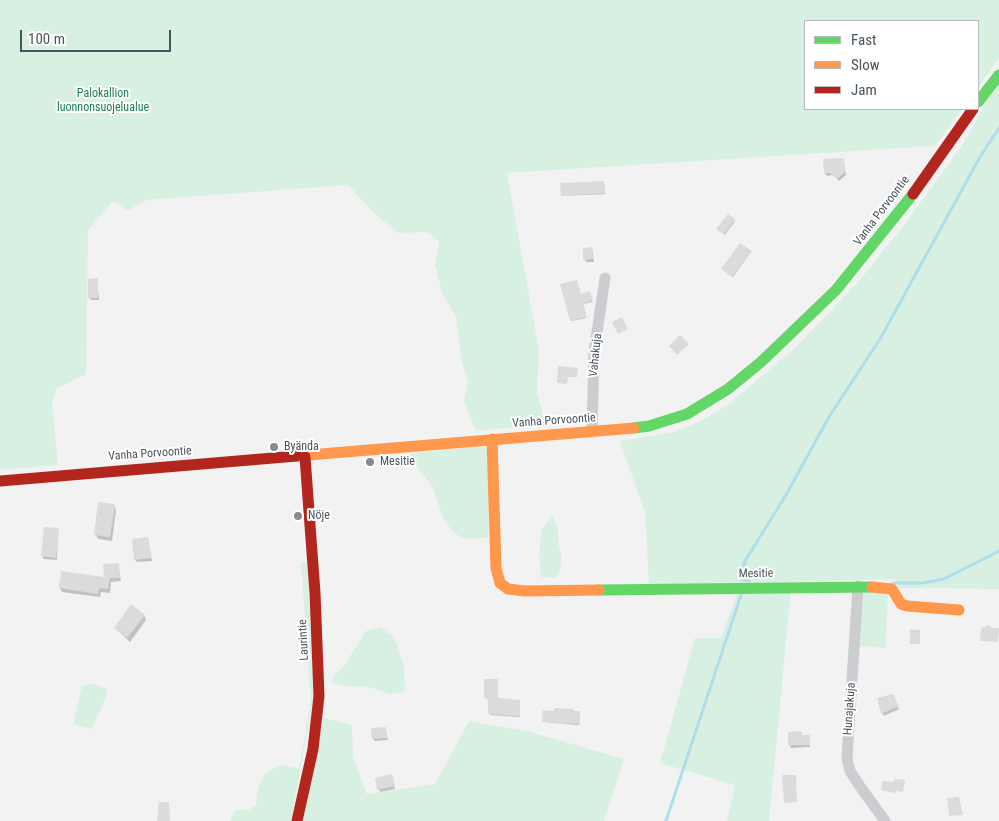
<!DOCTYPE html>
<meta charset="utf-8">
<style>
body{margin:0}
#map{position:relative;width:999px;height:821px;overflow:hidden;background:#f2f2f2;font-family:"Roboto Condensed",sans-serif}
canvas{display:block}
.legend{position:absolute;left:804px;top:20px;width:175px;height:90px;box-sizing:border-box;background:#fff;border:1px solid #b6bbbf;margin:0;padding:6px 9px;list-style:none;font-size:15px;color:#49545e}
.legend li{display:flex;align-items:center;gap:10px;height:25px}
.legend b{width:25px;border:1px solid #b6bbbf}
.scale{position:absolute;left:20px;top:30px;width:151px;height:22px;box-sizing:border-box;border:2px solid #49545e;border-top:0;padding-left:6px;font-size:15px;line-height:18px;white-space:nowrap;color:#49545e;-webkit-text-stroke:4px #fff;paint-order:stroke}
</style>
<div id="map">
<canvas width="999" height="821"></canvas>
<ul class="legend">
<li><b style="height:6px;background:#63d668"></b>Fast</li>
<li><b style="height:6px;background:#ff974d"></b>Slow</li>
<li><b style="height:6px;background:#b3261e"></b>Jam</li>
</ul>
<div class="scale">100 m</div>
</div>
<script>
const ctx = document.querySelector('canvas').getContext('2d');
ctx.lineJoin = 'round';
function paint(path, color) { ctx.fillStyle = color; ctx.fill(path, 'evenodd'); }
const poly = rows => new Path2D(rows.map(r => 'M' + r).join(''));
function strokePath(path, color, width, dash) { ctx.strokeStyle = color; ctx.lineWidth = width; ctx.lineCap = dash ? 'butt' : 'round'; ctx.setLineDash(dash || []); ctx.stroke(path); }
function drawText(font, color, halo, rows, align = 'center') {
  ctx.font = font + ' "Roboto Condensed",sans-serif'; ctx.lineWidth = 4; ctx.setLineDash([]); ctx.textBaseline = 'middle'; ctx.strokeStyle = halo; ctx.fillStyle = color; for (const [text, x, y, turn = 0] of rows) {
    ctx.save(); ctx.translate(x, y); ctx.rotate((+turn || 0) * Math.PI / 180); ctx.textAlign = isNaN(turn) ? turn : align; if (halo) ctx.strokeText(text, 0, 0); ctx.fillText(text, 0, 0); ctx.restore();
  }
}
const green = poly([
 [0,0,999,0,999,58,978,87,978,21,805,21,805,109,962,109,935,146,507,173,539,351,537,392,545,424,476,431,464,401,468,382,462,363,456,316,443,296,435,265,439,242,427,232,398,233,375,214,348,185,147,200,127,211,116,202,112,202,88,230,86,374,56,389,52,404,58,465,0,470],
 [999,85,999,589,898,588,895,579,649,586,645,513,620,441,673,432,703,420,730,403,797,346,858,282,897,234,962,146,989,97],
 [481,446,489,450,488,538,463,539,453,532,443,518,433,488,414,462,402,455],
 [553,515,558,529,558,542,562,558,560,572,556,578,541,577,539,553,542,529],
 [307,562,314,694,291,821,230,821,235,810,248,810,256,805,258,788,266,772,280,765,299,768,311,702,301,563],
 [791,589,769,821,727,821,735,785,660,763,695,638,721,638,738,591],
 [861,591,888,592,885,648,858,646],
 [381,627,395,638,404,666,405,691,390,694,369,687,346,686,332,683,332,678,343,667,366,631],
 [95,684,106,689,107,695,92,729,73,725,82,686],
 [324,718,352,725,353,757,367,794,435,784,469,721,527,731,624,759,604,821,303,821]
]);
const shadow = poly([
 [843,159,846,175,839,181,833,175,827,176,825,173],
 [604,183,605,194,562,196,562,185],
 [728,215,735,221,725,235,718,230],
 [592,248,594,262,586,262,584,249],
 [751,252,733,277,723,270],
 [97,280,99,300,91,300,89,297],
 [590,292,592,302,583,304,586,318,572,321,580,295],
 [114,506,116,510,112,541,98,539,96,535],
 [58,530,57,560,44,559,42,556],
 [148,539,152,561,137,562,135,560],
 [118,564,121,581,111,582,110,593,101,592,100,597,62,592,60,588,105,579],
 [144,615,146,620,130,642,115,628],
 [497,680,498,699,520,702,520,717,490,715,489,699,485,698],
 [892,695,899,709,884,716,882,713],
 [574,710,574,712,580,714,579,725,543,722],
 [385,728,388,740,375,741,373,739],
 [803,736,809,736,810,747,791,748,790,745],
 [393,778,395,789,380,792,379,789]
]);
const stream = poly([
 [749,581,741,579,745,561,786,495,829,417,880,339,980,157,999,128],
 [893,583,923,583,944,579,999,551],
 [666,821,741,595]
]);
const building = poly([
 [844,158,845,172,837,179,830,173,824,173,823,159],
 [604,181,605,193,561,196,560,183],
 [728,214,735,219,724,235,716,229],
 [740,243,752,251,732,277,721,269],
 [592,247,593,259,583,260,583,248],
 [98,278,98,298,88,298,88,279],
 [577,280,581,294,590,291,593,301,583,303,587,317,570,321,560,284],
 [622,317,628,329,618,334,612,322],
 [680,335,689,344,677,355,669,346],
 [558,366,578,368,577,377,568,377,567,384,557,383],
 [98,502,115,504,110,537,94,535],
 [44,527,59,528,56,558,41,556],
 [148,537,151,558,134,560,132,539],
 [119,563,120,578,110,578,108,589,99,588,98,594,59,588,61,571,104,577,103,564],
 [131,604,145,615,127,638,114,628],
 [989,625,992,628,999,628,998,642,980,641,981,628],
 [910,629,920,630,920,644,910,644],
 [484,679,498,679,498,698,520,700,520,716,488,714,488,698,484,698],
 [893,694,899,706,881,714,877,698],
 [554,708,574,709,574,711,580,711,580,724,542,722,543,710,554,711],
 [386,727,387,738,372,739,371,728],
 [801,731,802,735,810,735,810,745,788,745,788,732],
 [392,774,395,786,377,790,375,778],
 [782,775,796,775,797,802,784,803],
 [894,779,905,780,903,792,896,791,895,793,881,790,882,781,894,782],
 [959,797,963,815,949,816,947,798],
 [159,802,169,802,170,821,157,821]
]);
const street = poly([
 [592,432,594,352,605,278],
 [858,586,847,758,850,771,859,785,885,821]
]);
const fast = poly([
 [978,102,999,75],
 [634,428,649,426,687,414,728,389,761,362,836,290,913,194],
 [599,590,872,587]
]);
const slow = poly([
 [492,439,496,568,500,583,508,589,525,591,599,590],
 [297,456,634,428],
 [872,587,892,589,901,604,907,606,959,610]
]);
const jam = poly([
 [913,194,973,109],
 [0,481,297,456],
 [297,821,313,749,319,696,315,593,305,457]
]);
const markers = [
 [274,447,5,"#848b92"],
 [370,462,5,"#848b92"],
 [298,516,5,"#848b92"]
];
const parkNames = [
 ["Palokallion",103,94],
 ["luonnonsuojelualue",103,108]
];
const streetNames = [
 ["Vanha Porvoontie",882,211,-53],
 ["Vahakuja",596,355,-84],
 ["Vanha Porvoontie",554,421,-4],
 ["Vanha Porvoontie",150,454,-4],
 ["Mesitie",756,574,-1],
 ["Laurintie",304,640,-93],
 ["Hunajakuja",850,709,-86]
];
const poiNames = [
 ["Byända",284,447],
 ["Mesitie",380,462],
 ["Nöje",308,516]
];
paint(green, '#d8f0e2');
paint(shadow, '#0003');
strokePath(stream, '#aedeec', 3);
paint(building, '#dbdbdc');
strokePath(street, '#cbcdd0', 11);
strokePath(fast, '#63d668', 11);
strokePath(slow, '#ff974d', 11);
strokePath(jam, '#b3261e', 11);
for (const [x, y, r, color] of markers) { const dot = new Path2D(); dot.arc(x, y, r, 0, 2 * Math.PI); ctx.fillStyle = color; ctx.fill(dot); strokePath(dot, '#fff', 2); }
drawText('12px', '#1b7e4e', '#fff', parkNames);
drawText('12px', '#49545e', '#fff', streetNames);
drawText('12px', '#49545e', '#fff', poiNames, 'left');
</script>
